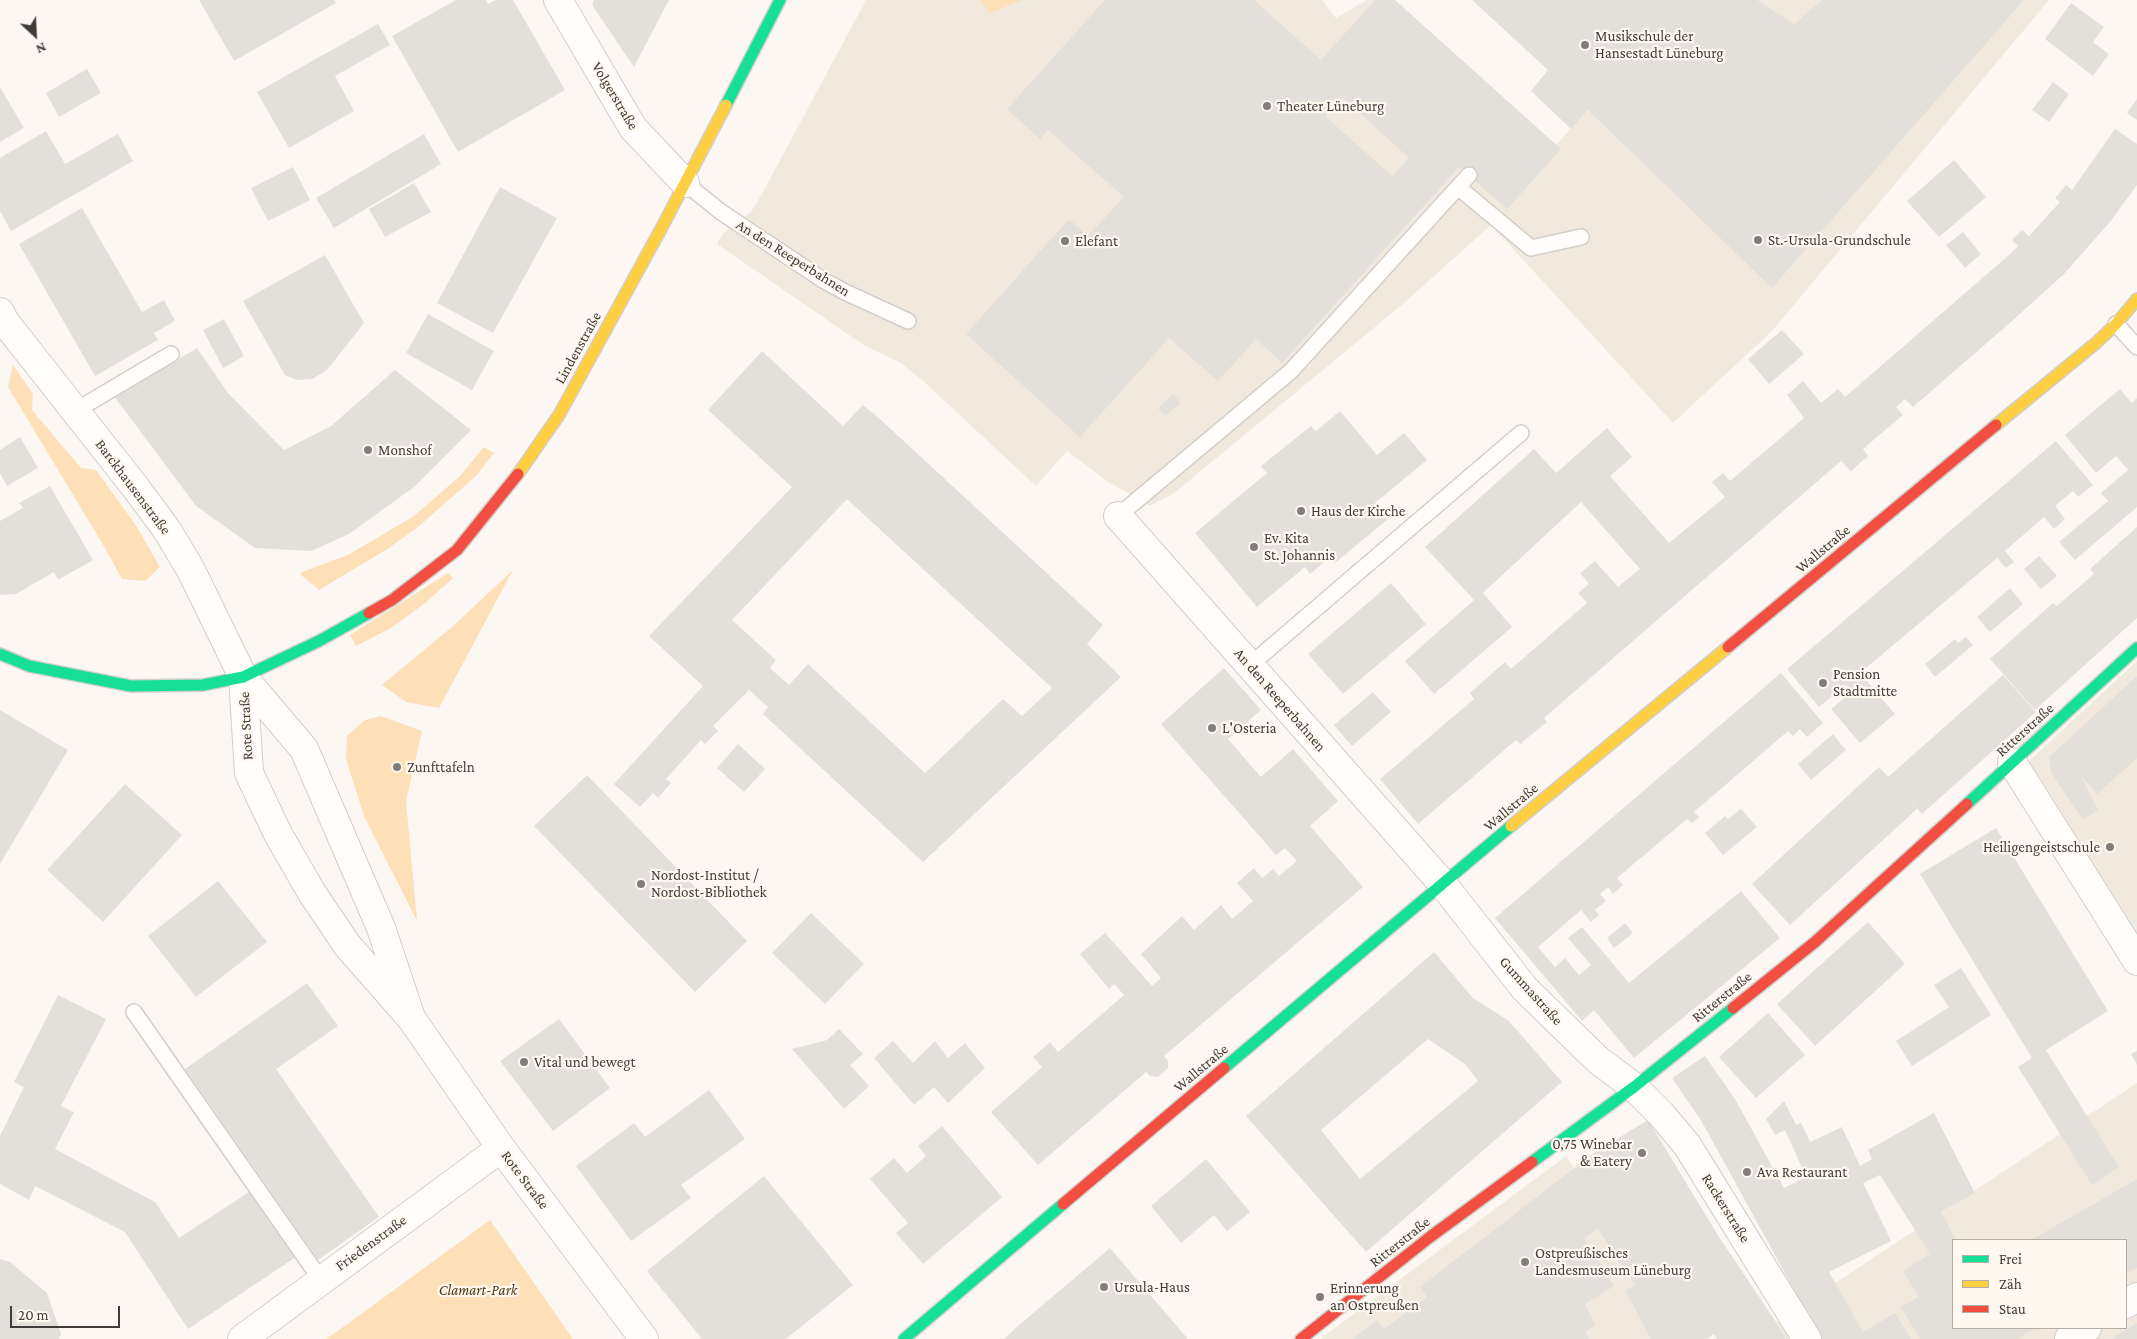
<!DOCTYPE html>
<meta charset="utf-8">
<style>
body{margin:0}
#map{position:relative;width:2137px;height:1339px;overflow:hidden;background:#fcf7f2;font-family:"Crimson Pro",serif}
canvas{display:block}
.legend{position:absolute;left:1952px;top:1239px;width:175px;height:90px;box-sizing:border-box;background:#fff8ef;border:1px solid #b2ada6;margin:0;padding:6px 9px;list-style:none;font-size:15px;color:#3f3c39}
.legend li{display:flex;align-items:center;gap:10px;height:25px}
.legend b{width:25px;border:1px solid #b2ada6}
.north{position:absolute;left:10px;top:10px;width:50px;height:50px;-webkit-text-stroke:4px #fff8ef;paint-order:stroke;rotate:155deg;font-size:14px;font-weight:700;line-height:20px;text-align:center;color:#3f3c39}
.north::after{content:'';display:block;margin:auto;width:18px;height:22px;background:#3f3c39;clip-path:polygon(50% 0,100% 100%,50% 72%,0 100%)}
.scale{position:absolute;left:10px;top:1306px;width:110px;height:22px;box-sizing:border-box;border:2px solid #3f3c39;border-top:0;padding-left:6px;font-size:15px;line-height:18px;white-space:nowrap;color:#3f3c39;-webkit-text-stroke:4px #fff8ef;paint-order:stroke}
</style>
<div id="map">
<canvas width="2137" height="1339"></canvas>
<ul class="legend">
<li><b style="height:6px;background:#16e098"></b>Frei</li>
<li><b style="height:6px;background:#ffcf43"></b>Zäh</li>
<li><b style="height:6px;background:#f24e42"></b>Stau</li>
</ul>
<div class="north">N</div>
<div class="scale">20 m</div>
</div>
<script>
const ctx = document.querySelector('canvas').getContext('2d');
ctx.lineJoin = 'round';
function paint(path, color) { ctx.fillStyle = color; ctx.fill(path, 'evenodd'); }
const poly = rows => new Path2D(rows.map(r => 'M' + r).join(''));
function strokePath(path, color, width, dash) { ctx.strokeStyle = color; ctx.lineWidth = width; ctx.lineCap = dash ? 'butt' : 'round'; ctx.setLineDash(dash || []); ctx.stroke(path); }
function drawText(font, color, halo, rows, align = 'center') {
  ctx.font = font + ' "Crimson Pro",serif'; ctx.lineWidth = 4.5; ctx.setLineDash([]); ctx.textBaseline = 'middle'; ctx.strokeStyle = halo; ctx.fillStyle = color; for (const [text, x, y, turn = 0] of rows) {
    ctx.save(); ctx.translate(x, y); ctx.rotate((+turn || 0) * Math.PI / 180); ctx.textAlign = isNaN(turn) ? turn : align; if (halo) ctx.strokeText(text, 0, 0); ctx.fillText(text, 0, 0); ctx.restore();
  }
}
const built = poly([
 [866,0,1322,0,1336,18,1367,0,1395,0,1556,145,1588,110,1651,0,2049,0,1772,331,1673,423,1491,225,1404,303,1173,494,1150,506,1107,481,1067,451,1036,486,922,380,899,362,865,346,717,244,723,233,751,212,763,192],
 [2137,661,2137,933,2029,761],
 [2137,1083,2137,1339,1751,1339],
 [1953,1240,2126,1240,2126,1328,1953,1328],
 [1566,1156,1689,1339,1320,1339]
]);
const green = poly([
 [980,0,1022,0,990,13],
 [13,365,33,394,32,410,81,468,96,470,135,524,160,567,145,581,122,579,101,541,8,387],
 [484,447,494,453,476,476,418,527,389,548,319,590,301,575,302,572,348,555,414,516,460,476],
 [513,570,439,708,406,702,382,685,452,627],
 [448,573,453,578,424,604,391,628,356,646,350,635],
 [381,716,422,731,406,801,417,921,364,816,346,759,347,736,365,720],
 [490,1220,573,1339,326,1339,353,1320]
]);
const building = poly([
 [199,0,334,0,336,3,234,61],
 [456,0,486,0,488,4,496,0,513,0,565,90,458,152,392,36],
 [594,0,669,0,634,67,592,5],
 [1105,0,1254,0,1321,60,1375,0,1395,0,1561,149,1507,209,1459,167,1282,363,1256,339,1218,381,1169,338,1080,437,966,334,1069,219,1088,236,1124,197,1048,130,1040,139,1007,109],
 [1342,97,1409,158,1392,176,1325,116],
 [1472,0,1757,0,1794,24,1822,0,2024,0,1772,288,1588,110,1571,129,1531,91,1548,70],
 [2071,3,2104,27,2093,42,2109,54,2093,76,2045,39],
 [378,24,390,45,335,76,354,111,289,148,257,92],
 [87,69,101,93,59,117,46,93],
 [2053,82,2069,94,2049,122,2032,110],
 [0,87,24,128,0,142],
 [2137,99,2137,120,2127,113],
 [2115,129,2137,144,2137,185,2110,222,2063,275,2011,322,1913,407,1905,399,1896,407,1903,415,1863,449,1868,456,1851,471,1841,461,1544,718,1547,722,1520,744,1516,740,1418,824,1380,779,1474,699,1470,693,1505,662,1511,669,1587,603,1578,593,1589,584,1580,573,1595,561,1618,587,1640,569,1581,502,1483,593,1512,627,1434,694,1405,661,1474,600,1425,547,1534,449,1556,473,1607,428,1632,457,1610,476,1669,543,1725,497,1712,482,1723,473,1730,481,1804,418,1787,395,1803,381,1821,403,1838,389,1845,397,2009,255,2018,246,2012,240,2022,230,2029,236,2060,202,2055,198,2066,185,2072,190],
 [46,131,65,164,118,134,133,161,11,231,0,211,0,158],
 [424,134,441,164,334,228,316,198],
 [1954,160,1986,197,1939,237,1907,201],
 [293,167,310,200,268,221,251,188],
 [414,183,431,212,385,237,369,209],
 [500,187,557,218,493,333,437,303],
 [82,208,142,312,164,300,175,321,154,333,158,340,95,376,19,244],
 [1963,232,1981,254,1965,268,1946,245],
 [325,255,364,323,327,370,312,379,296,380,285,375,243,301],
 [428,314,494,351,472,390,406,353],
 [224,319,244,356,223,368,203,330],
 [1782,330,1804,354,1769,384,1748,359],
 [197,348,228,393,284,450,331,426,395,370,471,430,414,487,349,534,311,551,255,548,196,506,114,396],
 [762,351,843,426,863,405,881,420,1103,625,1087,644,1121,677,923,862,763,714,768,707,749,690,713,726,718,731,705,744,701,740,666,779,671,783,658,798,653,793,640,807,614,784,703,686,649,636,792,487,708,410],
 [847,499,1052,688,1022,716,1003,699,925,773,808,664,789,685,770,668,776,660,732,620],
 [2120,389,2132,403,2137,398,2137,507,2075,560,2059,542,2108,501,2101,493,2128,470,2116,456,2096,473,2065,435],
 [1173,394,1181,403,1165,416,1158,408],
 [1340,411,1377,455,1404,433,1427,460,1375,503,1388,519,1335,563,1330,557,1310,574,1305,567,1257,607,1195,533,1267,473,1261,466,1311,426,1316,431],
 [20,437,38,468,7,486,0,473,0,450],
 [2056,441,2093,485,2078,497,2073,491,2055,506,2065,519,2054,529,2044,517,2005,551,2014,562,2006,568,1997,558,1860,673,1895,714,1860,743,1831,709,1852,692,1846,685,1819,707,1787,669],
 [50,486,93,560,58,580,54,572,16,594,0,595,0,521,23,508,19,503],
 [2137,527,2137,618,2035,710,1990,659,2053,603,2057,606,2094,574,2090,569],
 [2039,556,2057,576,2041,589,2024,569],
 [1391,583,1426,624,1343,694,1308,654],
 [2010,588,2023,604,1990,632,1977,617],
 [1966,637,1973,645,1935,677,1925,664,1955,639,1958,643],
 [1224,668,1261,710,1228,739,1261,777,1293,749,1338,801,1310,826,1363,887,1164,1056,1168,1061,1168,1068,1158,1077,1150,1076,1146,1072,1038,1165,991,1112,1042,1067,1033,1057,1050,1042,1058,1052,1124,995,1114,984,1109,989,1080,954,1105,933,1152,986,1161,978,1141,954,1182,916,1194,930,1221,905,1232,919,1253,901,1237,883,1254,868,1262,878,1273,869,1279,876,1297,861,1285,848,1276,855,1161,724],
 [1781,673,1823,723,1807,737,1800,729,1793,736,1788,731,1694,812,1699,817,1692,823,1687,819,1617,878,1623,885,1613,894,1608,887,1600,894,1606,901,1595,910,1599,915,1591,922,1581,910,1538,947,1555,967,1565,958,1579,975,1591,965,1568,938,1582,927,1629,983,1741,891,1780,938,1634,1058,1594,1010,1582,1021,1495,918],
 [2003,675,2036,712,1922,814,1906,796,1917,809,1790,925,1752,884,1879,767,1888,777],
 [2137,676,2137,758,2097,794,2081,776,2098,810,2083,820,2051,773,2049,757],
 [1373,692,1391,712,1352,746,1334,725],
 [0,710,68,750,0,864],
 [1833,734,1846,750,1811,780,1798,764],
 [738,744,765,769,744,792,717,768],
 [587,775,747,941,695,992,534,826],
 [125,784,182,835,103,922,47,870],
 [1741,809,1757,827,1723,855,1705,833,1725,816,1728,819],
 [1996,828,2108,1011,2046,1050,2119,1167,2092,1185,2018,1067,2032,1058,1920,874],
 [218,881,267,942,196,997,148,936],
 [811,913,864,964,825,1004,772,953],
 [1868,922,1905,964,1815,1046,1777,1004],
 [1625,923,1633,933,1614,948,1607,938],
 [1434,952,1473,998,1509,1021,1562,1082,1366,1252,1246,1116],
 [1428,1039,1465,1064,1478,1081,1360,1179,1321,1130],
 [1961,968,1991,1015,1912,1066,1896,1041,1949,1007,1934,985],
 [307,983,338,1026,276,1069,379,1217,318,1260,185,1069],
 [58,995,106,1019,61,1106,74,1112,55,1149,155,1202,179,1238,252,1190,296,1257,188,1329,125,1232,35,1186,29,1200,0,1184,0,1136,24,1087,14,1082],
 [1768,1013,1805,1055,1756,1098,1719,1057],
 [559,1019,610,1088,553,1131,500,1061],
 [839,1029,863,1054,850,1065,869,1086,844,1109,792,1049,827,1040],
 [893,1041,913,1063,935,1041,948,1058,965,1043,985,1068,948,1103,934,1087,914,1105,874,1058],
 [2137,1051,2137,1065,2131,1054],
 [1705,1056,1735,1099,1784,1188,1806,1177,1785,1130,1775,1135,1766,1119,1784,1101,1796,1125,1801,1123,1810,1142,1842,1127,1860,1166,1872,1159,1868,1150,1934,1113,1975,1193,1941,1212,1956,1240,1953,1240,1953,1328,2036,1328,2017,1339,1920,1339,1901,1307,1919,1297,1903,1271,1930,1254,1880,1175,1863,1183,1891,1241,1829,1272,1863,1332,1895,1313,1911,1339,1821,1339,1702,1122,1672,1078],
 [709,1090,745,1139,681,1185,691,1198,631,1241,576,1166,634,1123,645,1137],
 [1648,1120,1719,1237,1774,1319,1786,1339,1717,1339,1714,1334,1707,1339,1651,1339,1625,1290,1635,1285,1598,1229,1584,1238,1614,1286,1585,1304,1595,1325,1585,1332,1589,1339,1352,1339,1377,1320,1384,1329,1427,1297,1420,1287,1594,1153],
 [942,1126,1002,1197,923,1264,896,1233,908,1223,870,1179,894,1158,907,1173,926,1156,918,1146],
 [1206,1159,1250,1212,1227,1231,1214,1215,1181,1243,1151,1206],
 [764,1176,853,1285,786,1339,702,1339,647,1271],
 [2137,1179,2137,1268,2126,1274,2126,1240,2031,1240],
 [1110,1248,1188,1339,1004,1339,1019,1325],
 [0,1259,10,1262,47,1293,61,1334,59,1339,0,1339],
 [2137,1323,2137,1339,2111,1339,2132,1326]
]);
const lane = poly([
 [685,183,721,212,823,280,845,292,908,321],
 [1458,187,1469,175],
 [2116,324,2137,347],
 [75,411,171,354],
 [1118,516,1291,371,1458,187,1531,248,1581,237],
 [1250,665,1521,433],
 [134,1012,321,1280]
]);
const street = poly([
 [558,0,633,128,685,183],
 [0,312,5,322,136,488,167,530,191,570,243,677,304,749,381,928,411,1018],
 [1118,516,1442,883,1525,989,1598,1060,1634,1087,1661,1114,1687,1145,1807,1339],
 [243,677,249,773,278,834,312,893,347,945,411,1018,501,1148,644,1339],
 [2012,762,2137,961],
 [2126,1304,2137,1297],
 [242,1339,501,1148],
 [2069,1339,2087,1328]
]);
const fast = poly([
 [726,105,780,0],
 [0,654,29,666,131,686,203,685,243,677,319,641,369,613],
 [1967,804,2137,648],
 [1224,1068,1511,826],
 [1532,1162,1634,1087,1733,1008],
 [904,1339,1063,1204]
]);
const slow = poly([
 [1996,425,2096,343,2116,324,2137,299],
 [518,474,559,415,661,229,726,105],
 [1511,826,1728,647]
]);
const jam = poly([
 [369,613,392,600,457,550,518,474],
 [1728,647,1996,425],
 [1733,1008,1815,942,1967,804],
 [1063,1204,1224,1068],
 [1301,1339,1430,1237,1532,1162]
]);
const markers = [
 [1585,45,5,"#817d7a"],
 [1267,106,5,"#817d7a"],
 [1758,240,5,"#817d7a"],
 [1065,241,5,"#817d7a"],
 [368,450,5,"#817d7a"],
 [1301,511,5,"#817d7a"],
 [1254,547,5,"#817d7a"],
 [1823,683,5,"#817d7a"],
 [1212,728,5,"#817d7a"],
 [397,767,5,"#817d7a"],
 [2110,847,5,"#817d7a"],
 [641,884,5,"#817d7a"],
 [524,1062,5,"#817d7a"],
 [1642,1153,5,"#817d7a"],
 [1747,1172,5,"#817d7a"],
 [1525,1262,5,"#817d7a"],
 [1104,1287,5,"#817d7a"],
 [1320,1297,5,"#817d7a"]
];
const poiNames = [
 ["Musikschule der",1595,36],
 ["Hansestadt Lüneburg",1595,53],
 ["Theater Lüneburg",1277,106],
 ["St.-Ursula-Grundschule",1768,240],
 ["Elefant",1075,241],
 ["Monshof",378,450],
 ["Haus der Kirche",1311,511],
 ["Ev. Kita",1264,538],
 ["St. Johannis",1264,555],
 ["Pension",1833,674],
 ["Stadtmitte",1833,691],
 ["L'Osteria",1222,728],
 ["Zunfttafeln",407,767],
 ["Heiligengeistschule",2100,847,"right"],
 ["Nordost-Institut /",651,875],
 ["Nordost-Bibliothek",651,892],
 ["Vital und bewegt",534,1062],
 ["0,75 Winebar",1632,1144,"right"],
 ["& Eatery",1632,1161,"right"],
 ["Ava Restaurant",1757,1172],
 ["Ostpreußisches",1535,1253],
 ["Landesmuseum Lüneburg",1535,1270],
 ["Ursula-Haus",1114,1287],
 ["Erinnerung",1330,1288],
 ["an Ostpreußen",1330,1305]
];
const streetNames = [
 ["Volgerstraße",615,96,59],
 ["An den Reeperbahnen",793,258,32],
 ["Lindenstraße",578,348,-61],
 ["Barckhausenstraße",133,487,53],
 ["Wallstraße",1823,549,-40],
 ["An den Reeperbahnen",1280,700,49],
 ["Rote Straße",246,726,-93],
 ["Ritterstraße",2025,730,-42],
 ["Wallstraße",1511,807,-40],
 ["Gummastraße",1531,991,48],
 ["Ritterstraße",1722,997,-39],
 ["Wallstraße",1201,1068,-40],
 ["Rote Straße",525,1180,53],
 ["Rackerstraße",1726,1208,58],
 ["Ritterstraße",1400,1242,-38],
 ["Friedenstraße",371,1243,-36]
];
const parkNames = [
 ["Clamart-Park",478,1290]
];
paint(built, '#f2e9de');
paint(green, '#fde0b7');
paint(building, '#e3e0dc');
strokePath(lane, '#d2cfcb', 18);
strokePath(street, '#d2cfcb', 30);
strokePath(fast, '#d2cfcb', 14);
strokePath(slow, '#d2cfcb', 14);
strokePath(jam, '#d2cfcb', 14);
strokePath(lane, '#fffefd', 15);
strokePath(street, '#fffefd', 28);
strokePath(fast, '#16e098', 11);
strokePath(slow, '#ffcf43', 11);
strokePath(jam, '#f24e42', 11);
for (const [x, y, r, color] of markers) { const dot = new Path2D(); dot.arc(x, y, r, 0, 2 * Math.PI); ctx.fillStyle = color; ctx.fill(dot); strokePath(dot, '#fff8ef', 2); }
drawText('15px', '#3f3c39', '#fff8ef', poiNames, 'left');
drawText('15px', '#3f3c39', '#fff8ef', streetNames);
drawText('italic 15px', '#523a15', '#fff8ef', parkNames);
</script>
